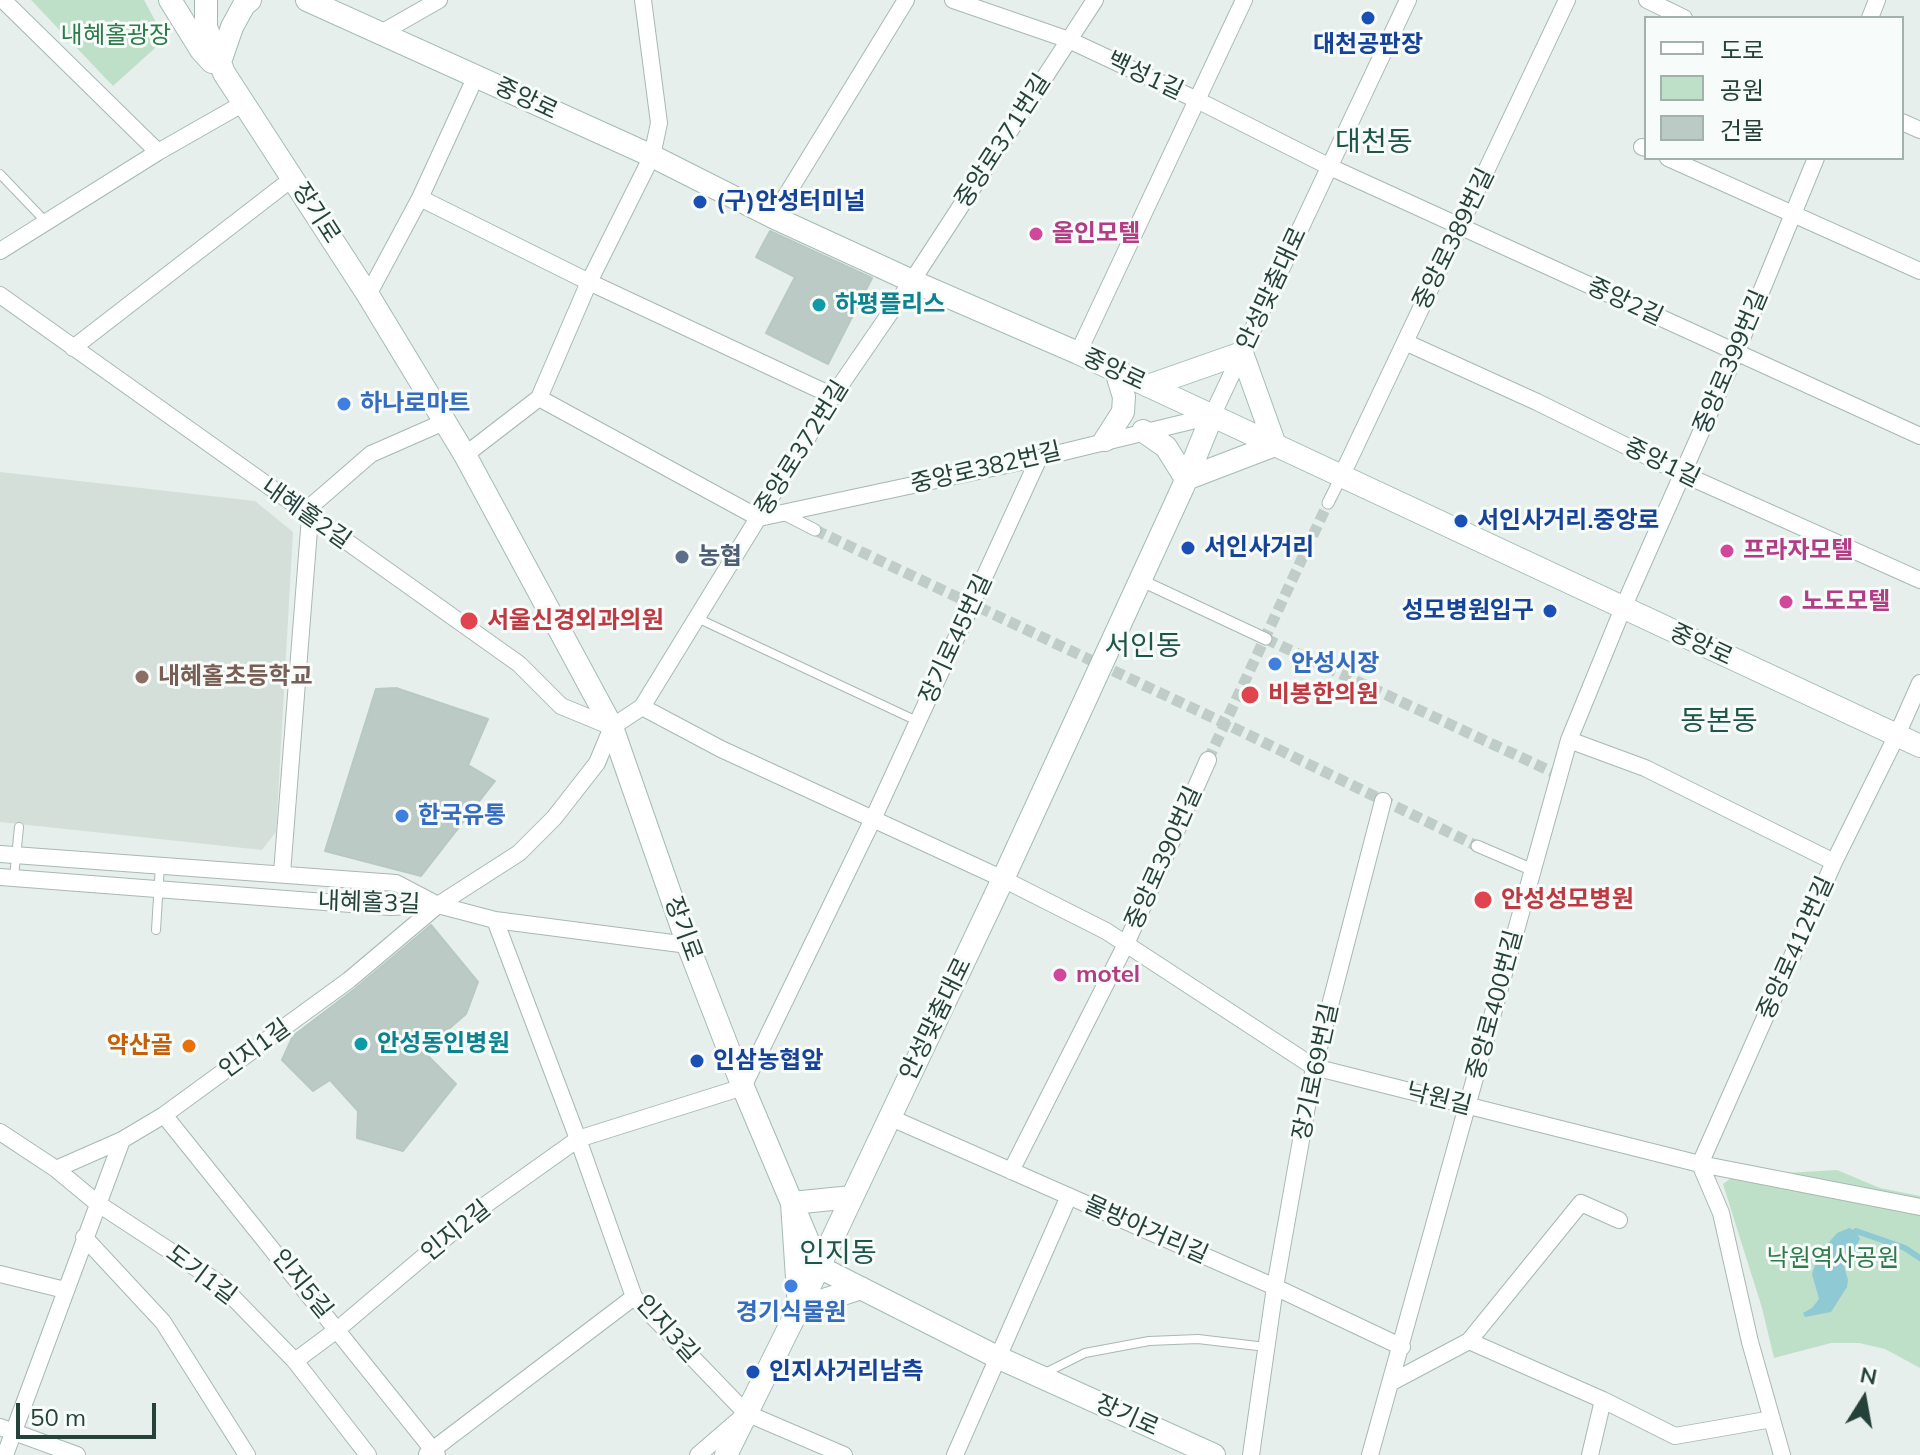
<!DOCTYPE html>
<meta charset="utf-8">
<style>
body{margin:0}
#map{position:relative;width:1920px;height:1455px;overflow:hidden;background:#e6efeb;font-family:Mulish,"Noto Sans KR",sans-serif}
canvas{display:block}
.legend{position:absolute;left:1644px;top:16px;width:260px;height:144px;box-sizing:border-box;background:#f7fbf9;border:2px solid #a3b1ad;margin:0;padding:10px 14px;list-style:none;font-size:24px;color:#24423a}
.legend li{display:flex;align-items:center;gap:16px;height:40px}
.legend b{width:40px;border:2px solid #a3b1ad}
.north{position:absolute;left:1824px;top:1359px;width:80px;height:80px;-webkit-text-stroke:6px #f7fbf9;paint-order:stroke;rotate:11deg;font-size:22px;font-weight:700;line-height:32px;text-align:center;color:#24423a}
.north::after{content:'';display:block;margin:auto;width:28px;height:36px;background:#24423a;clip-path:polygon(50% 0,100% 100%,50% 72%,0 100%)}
.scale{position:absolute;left:16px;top:1403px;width:140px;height:36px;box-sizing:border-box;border:4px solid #24423a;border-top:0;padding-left:10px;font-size:24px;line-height:28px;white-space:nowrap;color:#24423a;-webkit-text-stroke:6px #f7fbf9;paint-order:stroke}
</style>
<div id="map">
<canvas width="1920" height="1455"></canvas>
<ul class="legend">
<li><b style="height:10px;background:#fff"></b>도로</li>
<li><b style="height:22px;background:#bfe0c8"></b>공원</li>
<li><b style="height:22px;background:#bbcac4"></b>건물</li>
</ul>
<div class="north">N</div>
<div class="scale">50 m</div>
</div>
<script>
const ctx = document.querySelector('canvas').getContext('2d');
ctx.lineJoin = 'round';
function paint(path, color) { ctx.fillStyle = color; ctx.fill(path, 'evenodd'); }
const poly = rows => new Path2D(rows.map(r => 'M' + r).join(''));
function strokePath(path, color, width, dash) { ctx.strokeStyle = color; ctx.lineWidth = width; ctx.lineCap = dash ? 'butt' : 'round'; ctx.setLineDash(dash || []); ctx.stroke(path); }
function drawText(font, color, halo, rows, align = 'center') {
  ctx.font = font + ' Mulish,"Noto Sans KR",sans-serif'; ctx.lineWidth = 6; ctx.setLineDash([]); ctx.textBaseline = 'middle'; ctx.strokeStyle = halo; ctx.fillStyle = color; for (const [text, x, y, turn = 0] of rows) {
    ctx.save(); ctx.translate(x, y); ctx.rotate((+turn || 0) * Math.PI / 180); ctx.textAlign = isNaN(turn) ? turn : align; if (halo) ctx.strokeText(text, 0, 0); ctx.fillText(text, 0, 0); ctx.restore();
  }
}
const built = poly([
 [0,472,255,501,293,532,276,832,262,850,0,822]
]);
const green = poly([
 [31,0,144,0,165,39,113,86],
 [1837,1170,1880,1188,1920,1196,1920,1368,1885,1349,1859,1343,1831,1343,1774,1358,1762,1308,1723,1184,1734,1176]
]);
const water = poly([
 [1849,1228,1856,1231,1860,1239,1854,1250,1846,1253,1842,1259,1848,1280,1847,1287,1831,1312,1805,1317,1803,1313,1812,1308,1819,1299,1812,1274,1819,1254,1837,1233]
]);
const stream = poly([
 [1856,1231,1905,1248,1920,1258]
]);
const building = poly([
 [770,231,872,278,828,364,766,333,795,277,756,257,770,231],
 [396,688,488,719,468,765,495,781,421,876,325,851,376,689,396,688],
 [431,925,478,982,466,1014,423,1051,456,1084,403,1151,357,1138,358,1111,330,1080,313,1091,282,1060,293,1036,356,988,431,925]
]);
const pedestrianTunnel = poly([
 [815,530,1224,723,1477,846],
 [1266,639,1559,775],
 [1208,760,1328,503]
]);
const service = poly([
 [0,174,46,222],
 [697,618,917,721],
 [14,877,19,827],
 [156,930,160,865],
 [1045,1373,1085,1353,1149,1341,1198,1339,1266,1347]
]);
const pedestrian = poly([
 [1328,503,1341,477],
 [782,513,815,530],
 [1140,580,1266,639],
 [1477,846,1533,870]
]);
const minor = poly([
 [3,0,158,152],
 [953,0,1069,40,1197,100,1330,167,1920,436],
 [1647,0,1684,18],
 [1870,18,1877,0],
 [381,33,439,0],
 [1902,122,1920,130],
 [1642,147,1646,148],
 [1668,158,1920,271],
 [420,198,589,282,833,396],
 [773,217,906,0],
 [0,251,158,152,244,103],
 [0,295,519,664,561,706,612,727],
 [368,295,420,198,476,76],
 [1405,342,1537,402,1683,474,1920,580],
 [73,348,293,178],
 [1078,353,1244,0],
 [539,398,759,518,1039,458,1212,416,1408,0],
 [465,455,539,398,589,282,652,156,659,123,643,0],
 [1341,477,1567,0],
 [303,513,371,454,444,422],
 [642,707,833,396,912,281,1095,0],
 [612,727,642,707,721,749,1003,879,1106,931,1314,1067,1700,1164,1920,1207],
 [1569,740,1645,768,1834,862],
 [0,854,396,883,438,905,495,920,688,945],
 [282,873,310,517],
 [0,877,390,907,437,905],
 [495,920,578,1139,634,1297,746,1413,844,1455],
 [164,1115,437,1455],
 [889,1117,1275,1287,1402,1347],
 [0,1132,56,1169,97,1203,219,1283,295,1361,368,1455],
 [56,1169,122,1140,164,1115,349,980,438,905,519,853,554,818,597,763,612,727],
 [1011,1171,1126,944,1208,760],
 [84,1237,163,1322,247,1455],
 [0,1274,65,1290],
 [1469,1341,1603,1400,1675,1436,1772,1419],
 [295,1361,338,1329,481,1208,578,1139,743,1087,873,819,1039,458],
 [1392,1382,1469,1341,1581,1203,1619,1220],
 [0,1427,77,1455],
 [427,1454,634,1297],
 [5,1455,122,1140],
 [698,1455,742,1417],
 [955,1455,1069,1196],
 [1251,1455,1275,1287,1314,1067,1383,801],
 [1370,1455,1569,740,1623,608,1736,353,1816,158],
 [1590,1455,1603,1400],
 [1782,1455,1750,1342,1721,1213,1700,1164,1834,862,1897,735,1920,683]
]);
const secondary = poly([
 [170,0,201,50,212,62],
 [206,0,206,27,224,73,368,295,465,455,612,727,688,945,743,1087,819,1267,997,1357,1214,1455],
 [307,0,652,156,773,217,912,281,1078,353,1920,746],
 [220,62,232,27,244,5,250,0],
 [1143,431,1166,447,1186,479,1275,445,1242,353,1148,386],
 [1105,440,1123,412,1124,397,1116,371],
 [852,1197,792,1203,799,1308,861,1288],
 [726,1455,819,1267,1003,879,1183,487,1212,416]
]);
const markers = [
 [1368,18,8,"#1a4fb4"],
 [700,202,8,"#1a4fb4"],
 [1036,234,8,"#d1479c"],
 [819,305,8,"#0f9aa8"],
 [344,404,8,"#3f7fe0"],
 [1461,521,8,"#1a4fb4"],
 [1188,548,8,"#1a4fb4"],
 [1727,551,8,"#d1479c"],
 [682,557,8,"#5c6f8a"],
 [1786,602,8,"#d1479c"],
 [1550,611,8,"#1a4fb4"],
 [469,621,10,"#e0444e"],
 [1275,664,8,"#3f7fe0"],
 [142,677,8,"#8d6e63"],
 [1250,695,10,"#e0444e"],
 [402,816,8,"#3f7fe0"],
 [1483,900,10,"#e0444e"],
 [1060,975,8,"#d1479c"],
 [361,1044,8,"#0f9aa8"],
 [189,1046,8,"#e8710a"],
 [697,1061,8,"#1a4fb4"],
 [791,1286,8,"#3f7fe0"],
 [753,1372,8,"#1a4fb4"]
];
const parkNames = [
 ["내혜홀광장",116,36],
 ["낙원역사공원",1833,1259]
];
const transitNames = [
 ["대천공판장",1368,45,"center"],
 ["(구)안성터미널",716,202],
 ["서인사거리.중앙로",1477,521],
 ["서인사거리",1204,548],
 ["성모병원입구",1534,611,"right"],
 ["인삼농협앞",713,1061],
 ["인지사거리남측",769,1372]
];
const streetNames = [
 ["백성1길",1145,76,25],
 ["중앙로",526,99,25],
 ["중앙로371번길",1003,141,-57],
 ["장기로",316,213,57],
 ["중앙로389번길",1454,239,-64],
 ["안성맞춤대로",1272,289,-65],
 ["중앙2길",1625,302,25],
 ["중앙로399번길",1731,362,-67],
 ["중앙로",1114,370,25],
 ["중앙로372번길",802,448,-58],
 ["중앙1길",1662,463,26],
 ["중앙로382번길",986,468,-13],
 ["내혜홀2길",306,514,35],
 ["장기로45번길",956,639,-65],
 ["중앙로",1701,645,25],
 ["중앙로390번길",1164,858,-66],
 ["내혜홀3길",369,903,2],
 ["장기로",683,929,70],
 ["중앙로412번길",1796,948,-66],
 ["중앙로400번길",1495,1005,-75],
 ["안성맞춤대로",936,1019,-64],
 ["인지1길",255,1049,-36],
 ["장기로69번길",1316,1072,-78],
 ["낙원길",1439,1099,14],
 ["물방아거리길",1146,1230,24],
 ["인지2길",456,1231,-39],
 ["도기1길",201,1275,37],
 ["인지5길",302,1284,51],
 ["인지3길",667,1329,48],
 ["장기로",1127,1416,24]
];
const hotelNames = [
 ["올인모텔",1052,234],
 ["프라자모텔",1743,551],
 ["노도모텔",1802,602],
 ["motel",1076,975]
];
const cultureNames = [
 ["하평플리스",835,305],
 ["안성동인병원",377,1044]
];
const shopNames = [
 ["하나로마트",360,404],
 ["안성시장",1291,664],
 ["한국유통",418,816],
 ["경기식물원",791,1313,"center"]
];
const serviceNames = [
 ["농협",698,557]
];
const healthNames = [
 ["서울신경외과의원",487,621],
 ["비봉한의원",1268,695],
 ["안성성모병원",1501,900]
];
const educationNames = [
 ["내혜홀초등학교",158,677]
];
const foodNames = [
 ["약산골",173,1046]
];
const quarterNames = [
 ["대천동",1374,143],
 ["서인동",1143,647],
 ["동본동",1719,722],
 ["인지동",838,1254]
];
paint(built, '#d4dfda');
paint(green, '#bfe0c8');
paint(water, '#8ec9d4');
strokePath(stream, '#8ec9d4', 6);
paint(building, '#bbcac4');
strokePath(building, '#b8c9c2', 2);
strokePath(pedestrianTunnel, '#bfccc8', 11, [11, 5.5]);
strokePath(service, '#a8b8b2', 10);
strokePath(pedestrian, '#a8b8b2', 13);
strokePath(minor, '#a8b8b2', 18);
strokePath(secondary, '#a4bbb3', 24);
strokePath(service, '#fff', 8);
strokePath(pedestrian, '#fff', 11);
strokePath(minor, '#fff', 16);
strokePath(secondary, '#fff', 22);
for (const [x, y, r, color] of markers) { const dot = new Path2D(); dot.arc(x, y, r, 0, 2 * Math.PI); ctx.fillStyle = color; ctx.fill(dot); strokePath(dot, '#f7fbf9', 3); }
drawText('24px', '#2d7a4b', '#f7fbf9', parkNames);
drawText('bold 24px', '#164399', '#f7fbf9', transitNames, 'left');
drawText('24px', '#24423a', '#f7fbf9', streetNames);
drawText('bold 24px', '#b23c85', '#f7fbf9', hotelNames, 'left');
drawText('bold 24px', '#0d838f', '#f7fbf9', cultureNames, 'left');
drawText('bold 24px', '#366cbe', '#f7fbf9', shopNames, 'left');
drawText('bold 24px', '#4e5e75', '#f7fbf9', serviceNames, 'left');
drawText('bold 24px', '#be3a42', '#f7fbf9', healthNames, 'left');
drawText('bold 24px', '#785e54', '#f7fbf9', educationNames, 'left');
drawText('bold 24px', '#c56008', '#f7fbf9', foodNames, 'right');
drawText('28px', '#1f5548', '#f7fbf9', quarterNames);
</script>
